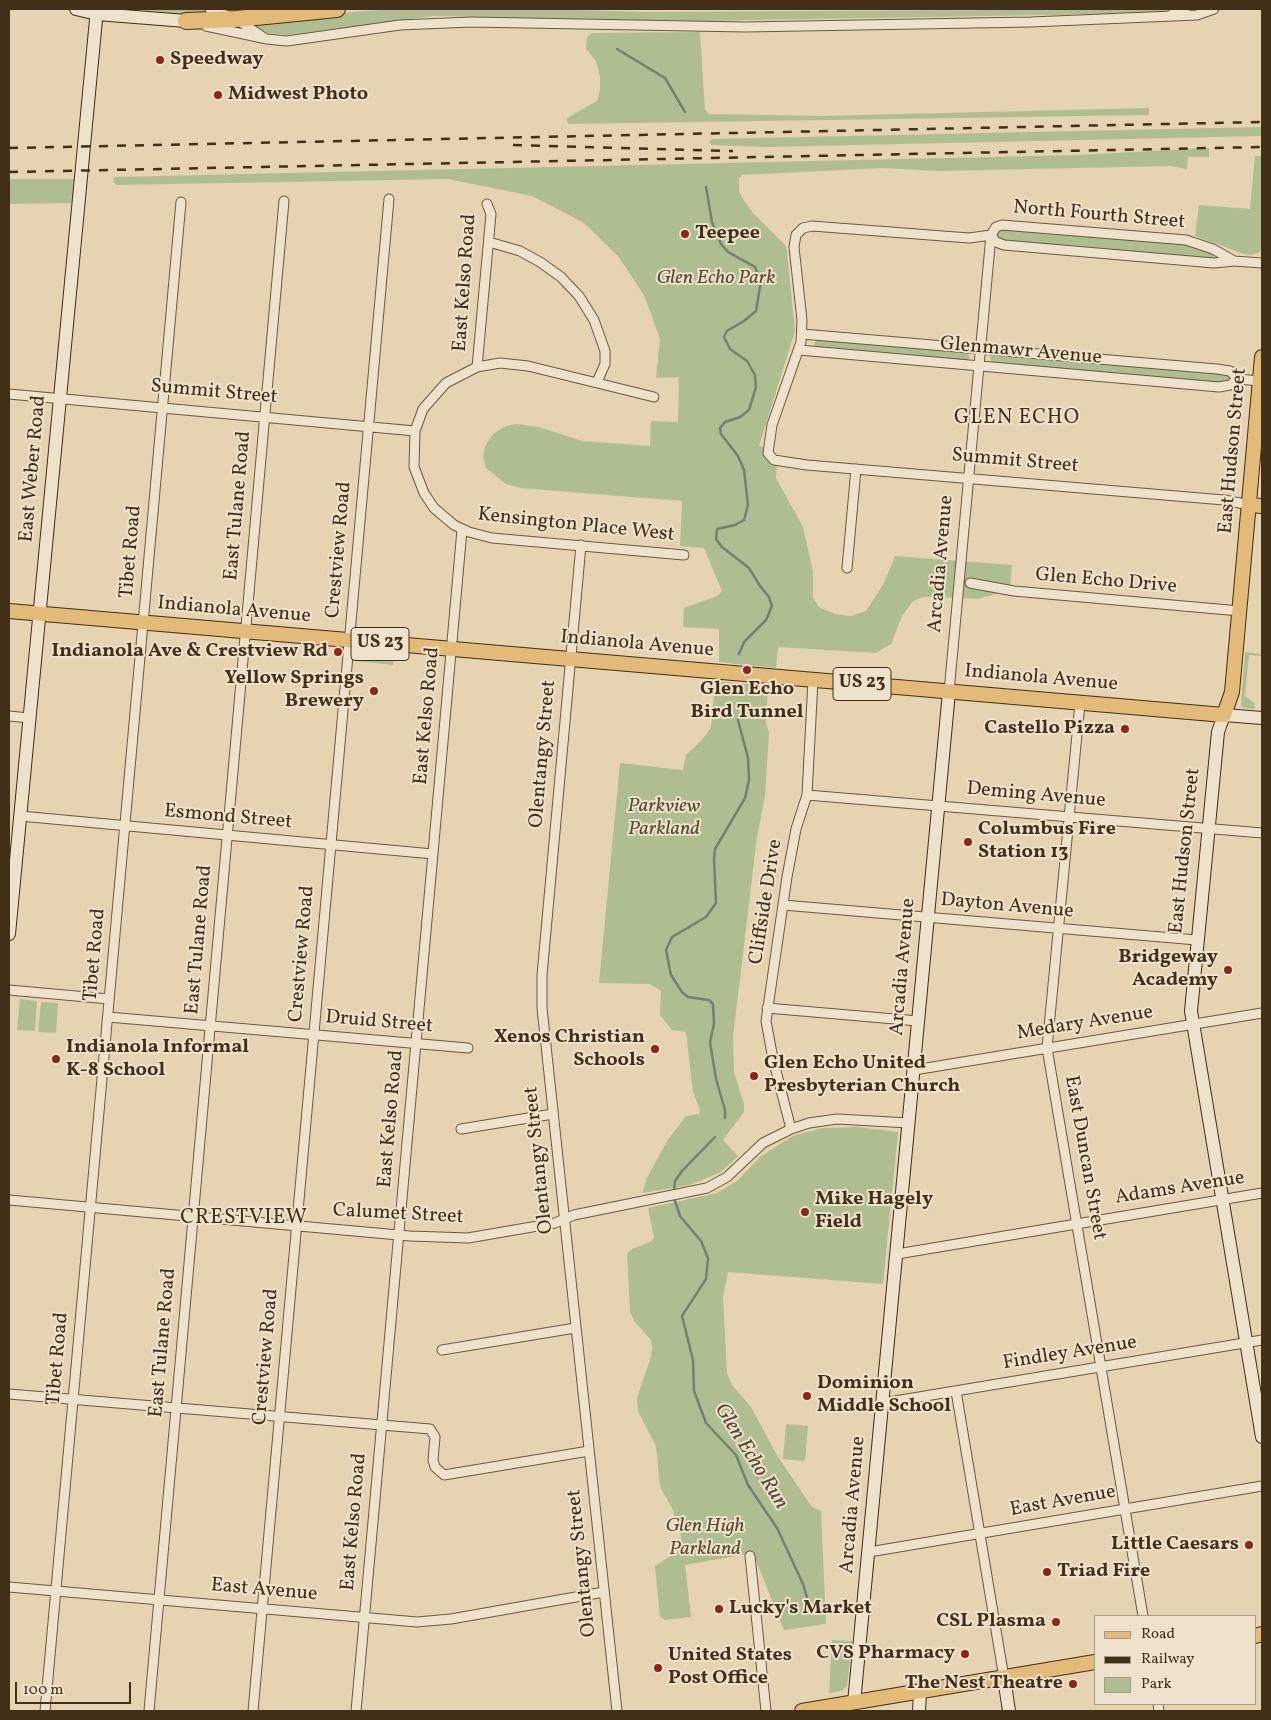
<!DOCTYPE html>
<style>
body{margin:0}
#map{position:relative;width:1271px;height:1720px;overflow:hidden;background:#e6d3b1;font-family:Vollkorn,serif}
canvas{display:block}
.frame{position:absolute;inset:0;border:10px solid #412f17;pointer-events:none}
.legend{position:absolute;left:1094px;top:1615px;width:162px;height:90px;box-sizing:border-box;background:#efe2cc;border:1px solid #a99a84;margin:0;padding:6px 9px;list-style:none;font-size:15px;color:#412f17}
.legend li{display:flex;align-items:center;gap:10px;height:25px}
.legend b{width:25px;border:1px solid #a99a84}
.scale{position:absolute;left:15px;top:1682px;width:116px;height:22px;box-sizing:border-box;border:2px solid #412f17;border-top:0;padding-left:6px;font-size:15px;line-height:18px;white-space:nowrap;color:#412f17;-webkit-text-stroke:4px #efe2cc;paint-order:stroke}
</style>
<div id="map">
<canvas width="1271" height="1720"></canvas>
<div class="frame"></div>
<ul class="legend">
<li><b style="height:6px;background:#e3ba78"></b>Road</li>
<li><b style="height:6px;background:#412f17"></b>Railway</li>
<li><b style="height:14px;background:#afbe90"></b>Park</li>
</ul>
<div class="scale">100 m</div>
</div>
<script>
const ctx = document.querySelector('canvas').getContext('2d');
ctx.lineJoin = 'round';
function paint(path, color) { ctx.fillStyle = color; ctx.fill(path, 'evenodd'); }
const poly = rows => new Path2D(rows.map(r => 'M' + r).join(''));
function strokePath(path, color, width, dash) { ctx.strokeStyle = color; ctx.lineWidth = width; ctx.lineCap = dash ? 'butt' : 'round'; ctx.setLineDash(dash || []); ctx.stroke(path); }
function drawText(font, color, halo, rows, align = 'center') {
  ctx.font = font + ' Vollkorn,serif'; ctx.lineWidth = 4; ctx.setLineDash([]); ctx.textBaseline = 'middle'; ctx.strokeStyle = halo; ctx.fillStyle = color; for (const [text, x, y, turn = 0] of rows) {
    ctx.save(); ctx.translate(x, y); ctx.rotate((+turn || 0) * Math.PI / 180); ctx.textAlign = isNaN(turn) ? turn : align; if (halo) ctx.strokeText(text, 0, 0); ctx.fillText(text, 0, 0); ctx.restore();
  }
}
const green = poly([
 [117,9,203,9,216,12,185,15],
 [395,9,539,9,646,12,1175,9,1158,13,699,21,434,16,287,35,268,33,253,27,253,24,351,12],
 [700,32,705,110,709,114,821,116,1149,108,1149,115,568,124,567,118,597,101,600,90,600,76,596,61,586,49,587,37,592,33],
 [1262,127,1262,136,766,147,712,145,709,142,712,139],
 [1209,148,1209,157,1188,157,1187,169,1170,166,939,171,882,168,742,175,739,178,739,191,743,199,753,213,785,245,787,251,795,331,759,446,768,447,777,462,776,478,803,527,813,572,813,598,819,607,835,614,851,616,866,611,883,585,895,556,1012,565,1010,590,978,599,937,597,923,597,913,601,902,616,891,644,876,653,778,647,776,668,719,662,719,629,683,627,684,608,717,596,722,591,704,548,680,546,682,501,521,488,506,484,486,468,483,457,485,446,493,434,506,426,517,424,539,427,582,441,650,446,651,421,678,422,679,377,656,378,660,339,644,295,618,256,584,223,532,196,448,179,117,185,113,182,114,177,1078,155],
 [1255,156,1262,156,1262,241,1260,252,1252,255,1244,254,1195,236,1199,205,1250,209],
 [9,179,75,179,72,203,9,204],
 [998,228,1185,243,1213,253,1214,256,1212,259,1000,242,995,233],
 [817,339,967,352,970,358,967,361,815,347,814,344],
 [993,354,1226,374,1230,379,1222,383,992,364,990,358],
 [356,652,394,655,393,665,356,661],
 [1245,652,1262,654,1262,656,1249,655,1245,696,1254,703,1255,709,1244,708,1241,705],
 [715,681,768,686,766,722,769,733,765,796,757,837,733,1037,734,1072,744,1104,744,1112,723,1140,738,1156,721,1172,690,1185,642,1193,647,1178,667,1141,686,1116,699,1114,700,1110,693,1092,686,1032,672,1030,660,1015,661,991,650,984,599,983,620,763,683,770,686,755,702,740,711,727],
 [20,999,37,1001,35,1031,17,1030],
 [41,1002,58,1003,56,1033,38,1032],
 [858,1127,898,1132,883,1284,728,1272,723,1297,727,1373,732,1385,751,1407,778,1457,812,1507,821,1511,826,1624,784,1630,753,1553,685,1565,691,1617,665,1620,660,1617,655,1566,677,1552,681,1547,681,1537,672,1508,660,1487,656,1446,638,1411,637,1398,651,1357,652,1347,651,1340,634,1321,630,1311,627,1254,632,1249,652,1241,654,1237,648,1208,717,1193,737,1181,761,1156,793,1136,822,1128],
 [786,1424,808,1426,805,1461,783,1459],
 [832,1640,852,1641,847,1686,842,1691,829,1693]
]);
const stream = poly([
 [617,49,665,78,685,112],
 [706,187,712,222,721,244,728,252,755,267,761,281,756,311,744,321,727,331,724,337,730,349,747,361,755,375,756,387,749,410,740,417,725,422,720,428,721,434,738,456,744,470,748,505,744,520,735,525,717,529,716,539,722,547,749,568,760,586,769,597,772,606,766,620,744,642,739,654],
 [725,1118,725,1110,716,1079,710,1042,714,1024,713,1004,709,1000,688,997,682,992,671,975,666,950,672,937,706,917,716,903,714,859,715,849,745,798,749,780,748,758,738,720],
 [674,1192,675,1181,682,1171,715,1137],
 [674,1198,680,1216,701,1241,708,1258,706,1279,682,1316,693,1360,694,1391,706,1423,736,1455,748,1485,777,1528,803,1584,811,1611]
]);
const street = poly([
 [210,9,236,19,263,37],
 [1171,15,1185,9],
 [206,26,267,39,287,41,400,25,471,22,745,27,1031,22,1197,15,1214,9],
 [991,235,996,242,1004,245,1214,263,1234,261,1262,263],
 [489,242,520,251,540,262,561,277,579,296,594,320,605,351,605,364,597,382],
 [1234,261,1213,249,1186,240,1002,225,996,227,991,235,969,238,812,226,803,228,796,235,794,247,802,320,801,342,772,425,768,453,774,460,807,465,1224,500,1250,505],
 [802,334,1217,369,1230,371,1238,379],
 [799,350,1219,387,1230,385,1238,379,1260,381],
 [477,367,491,214,487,204],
 [9,394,415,431],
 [654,397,528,366,500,363,477,367,446,383,423,409,415,431,414,467,424,493,434,508,454,525,469,532,492,538,684,555],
 [581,545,542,975,542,1008,617,1711],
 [847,568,856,469],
 [970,583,1014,591,1240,611],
 [949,692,991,235],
 [1080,703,1047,1048,1143,1616],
 [9,716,29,718],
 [807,795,1262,833],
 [20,816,433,854],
 [783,905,1197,940],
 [9,990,109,999],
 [767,1008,918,1021],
 [108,1017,468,1048],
 [914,1070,1262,1013],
 [461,1129,553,1114],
 [791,1129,773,1059,766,1021,787,877,796,829,807,795,813,680],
 [9,1200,410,1236,468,1238,555,1223,574,1215,707,1188,727,1177,763,1143,791,1129,809,1123,837,1119,909,1123],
 [897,1254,1262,1193],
 [442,1350,575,1328],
 [956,1391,1004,1678],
 [9,1394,430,1429,435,1437,433,1460,435,1467,444,1475,589,1451],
 [883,1403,1262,1340],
 [869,1552,1262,1486],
 [750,1556,766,1711],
 [9,1587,417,1622,451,1619,604,1592],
 [1158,1704,1159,1711],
 [45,1711,181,202],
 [149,1711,284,201],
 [253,1711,389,199],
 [356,1711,462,530]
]);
const secondary = poly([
 [76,9,97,14,186,21],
 [1262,718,1224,715,1218,732,1191,1011,1262,1437],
 [9,934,97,9],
 [1004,1678,1009,1711],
 [854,1703,949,692],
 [919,1711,920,1692]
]);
const primary = poly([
 [1250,505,1262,506],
 [9,611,1224,715,1232,692,1262,357],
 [1255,1636,1262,1634],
 [802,1711,1095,1662]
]);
const highway = poly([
 [186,21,236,19,337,9]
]);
const rail = poly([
 [513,145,733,151],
 [9,148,1262,122],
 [9,172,1262,147]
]);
const markers = [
 [160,60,5,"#8f2418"],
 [218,95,5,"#8f2418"],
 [685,234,5,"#8f2418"],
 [338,652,5,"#8f2418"],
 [747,670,5,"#8f2418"],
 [374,691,5,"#8f2418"],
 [1125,729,5,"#8f2418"],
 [968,842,5,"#8f2418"],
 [1228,970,5,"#8f2418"],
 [655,1049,5,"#8f2418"],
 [56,1059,5,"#8f2418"],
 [754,1076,5,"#8f2418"],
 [805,1212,5,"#8f2418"],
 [807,1396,5,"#8f2418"],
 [1249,1545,5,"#8f2418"],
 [1047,1572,5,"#8f2418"],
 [719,1609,5,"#8f2418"],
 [1056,1622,5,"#8f2418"],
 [965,1654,5,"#8f2418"],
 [658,1668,5,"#8f2418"],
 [1073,1684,5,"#8f2418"]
];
const shields = [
 [380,644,58],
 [862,684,58]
];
const shieldNames = [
 ["US 23",380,644],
 ["US 23",862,684]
];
const poiNames = [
 ["Speedway",170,60],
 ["Midwest Photo",228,95],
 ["Teepee",695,234],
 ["Indianola Ave & Crestview Rd",328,652,"right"],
 ["Yellow Springs",364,679,"right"],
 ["Brewery",364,702,"right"],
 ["Glen Echo",747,690,"center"],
 ["Bird Tunnel",747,713,"center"],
 ["Castello Pizza",1115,729,"right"],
 ["Columbus Fire",978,830],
 ["Station 13",978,853],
 ["Bridgeway",1218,958,"right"],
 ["Academy",1218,981,"right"],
 ["Xenos Christian",645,1038,"right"],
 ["Schools",645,1061,"right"],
 ["Indianola Informal",66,1048],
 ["K-8 School",66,1071],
 ["Glen Echo United",764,1064],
 ["Presbyterian Church",764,1087],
 ["Mike Hagely",815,1200],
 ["Field",815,1223],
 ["Dominion",817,1384],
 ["Middle School",817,1407],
 ["Little Caesars",1239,1545,"right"],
 ["Triad Fire",1057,1572],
 ["Lucky's Market",729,1609],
 ["CSL Plasma",1046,1622,"right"],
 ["CVS Pharmacy",955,1654,"right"],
 ["United States",668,1656],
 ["Post Office",668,1679],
 ["The Nest Theatre",1063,1684,"right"]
];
const streetNames = [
 ["North Fourth Street",1099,216,5],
 ["East Kelso Road",466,283,-86],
 ["Glenmawr Avenue",1021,352,5],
 ["Summit Street",214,393,5],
 ["East Hudson Street",1234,451,-85],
 ["Summit Street",1015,462,5],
 ["East Weber Road",34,469,-85],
 ["East Tulane Road",239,506,-85],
 ["Kensington Place West",576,526,6],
 ["Crestview Road",340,550,-85],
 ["Tibet Road",132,552,-85],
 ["Arcadia Avenue",942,564,-85],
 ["Glen Echo Drive",1106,582,5],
 ["Indianola Avenue",234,611,5],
 ["Indianola Avenue",637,645,5],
 ["Indianola Avenue",1041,679,5],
 ["East Kelso Road",428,716,-85],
 ["Olentangy Street",544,754,-85],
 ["Deming Avenue",1036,796,5],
 ["Esmond Street",228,818,5],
 ["East Hudson Street",1186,851,-84],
 ["Cliffside Drive",767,902,-81],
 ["Dayton Avenue",1007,907,5],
 ["East Tulane Road",200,940,-85],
 ["Crestview Road",303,954,-85],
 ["Tibet Road",96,955,-85],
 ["Arcadia Avenue",904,967,-85],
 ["Druid Street",379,1023,5],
 ["Medary Avenue",1085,1024,-9],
 ["East Kelso Road",392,1119,-85],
 ["East Duncan Street",1084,1158,80],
 ["Olentangy Street",540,1160,-96],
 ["Adams Avenue",1180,1189,-9],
 ["Calumet Street",398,1215,3],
 ["East Tulane Road",164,1343,-85],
 ["Findley Avenue",1070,1354,-9],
 ["Crestview Road",267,1357,-85],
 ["Tibet Road",59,1359,-85],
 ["East Avenue",1063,1502,-10],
 ["Arcadia Avenue",854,1505,-85],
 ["East Kelso Road",355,1522,-85],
 ["Olentangy Street",583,1563,-96],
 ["East Avenue",264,1591,5]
];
const parkNames = [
 ["Glen Echo Park",716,279],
 ["Parkview",664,807],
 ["Parkland",664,830],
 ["Glen High",705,1527],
 ["Parkland",705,1550]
];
const neighbourhoodNames = [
 ["GLEN ECHO",1017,419],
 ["CRESTVIEW",244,1219]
];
const waterNames = [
 ["Glen Echo Run",750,1457,58]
];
paint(green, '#afbe90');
strokePath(stream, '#748172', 2.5);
strokePath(street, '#6a583e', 11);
strokePath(secondary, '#412f17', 14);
strokePath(primary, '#412f17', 16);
strokePath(highway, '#412f17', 18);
strokePath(street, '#efe2cc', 9);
strokePath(secondary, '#efe2cc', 12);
strokePath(primary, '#e3ba78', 14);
strokePath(highway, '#e3ba78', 16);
strokePath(rail, '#412f17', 2.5, [9, 9]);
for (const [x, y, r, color] of markers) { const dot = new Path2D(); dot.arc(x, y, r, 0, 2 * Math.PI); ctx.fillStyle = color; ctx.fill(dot); strokePath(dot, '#efe2cc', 2); }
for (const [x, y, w] of shields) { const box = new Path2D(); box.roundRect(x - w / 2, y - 16.5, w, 33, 4); ctx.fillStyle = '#efe2cc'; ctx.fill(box); strokePath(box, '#412f17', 1); }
drawText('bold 19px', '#412f17', null, shieldNames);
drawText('bold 20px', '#412f17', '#efe2cc', poiNames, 'left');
drawText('20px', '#412f17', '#efe2cc', streetNames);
drawText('italic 20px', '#574c2f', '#efe2cc', parkNames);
ctx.letterSpacing = '1px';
drawText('21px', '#412f17', '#efe2cc', neighbourhoodNames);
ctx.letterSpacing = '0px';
drawText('italic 21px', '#524a35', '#efe2cc', waterNames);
</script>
